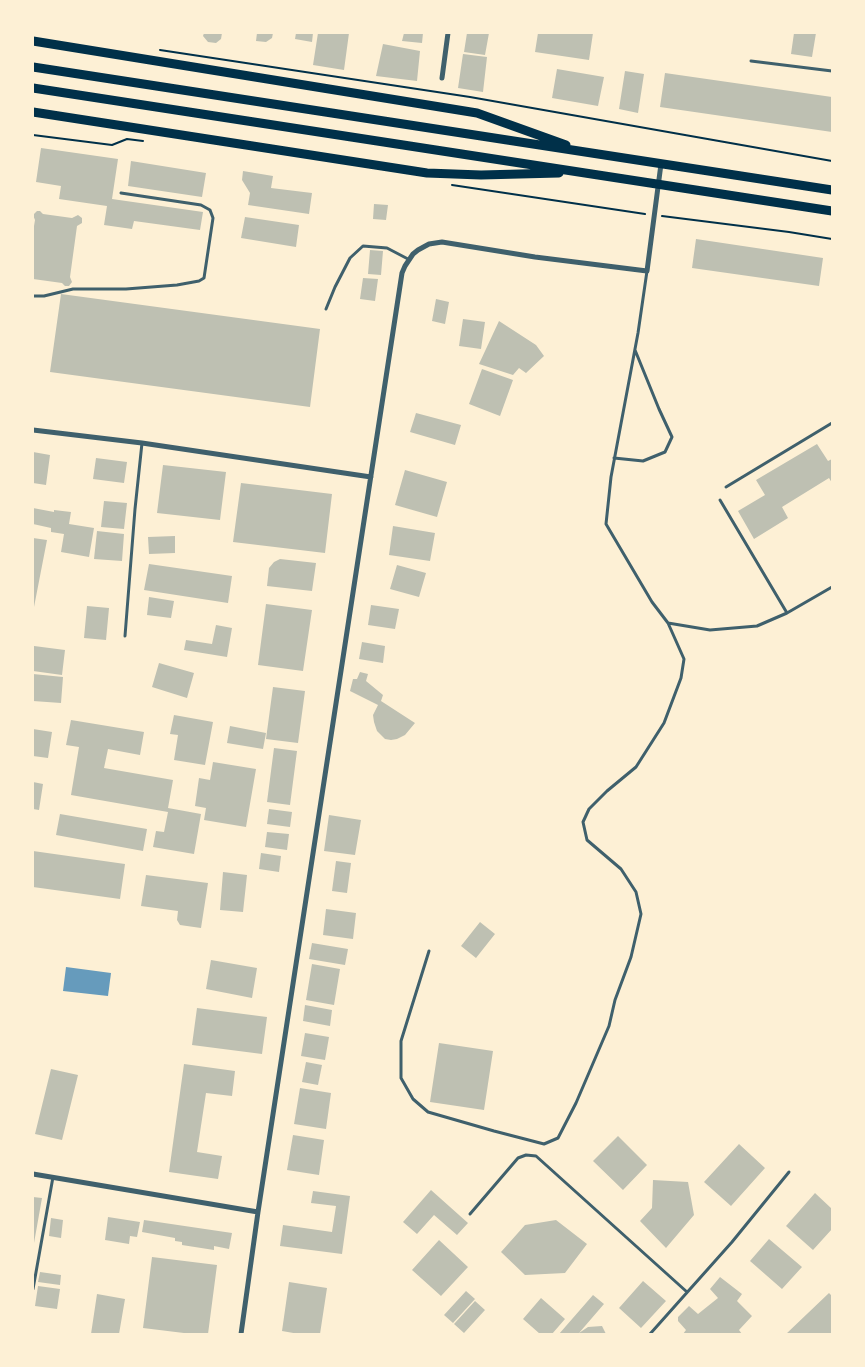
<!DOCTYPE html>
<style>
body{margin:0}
#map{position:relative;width:865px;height:1367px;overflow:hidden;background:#fdf0d5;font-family:"Times New Roman",serif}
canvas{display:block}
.frame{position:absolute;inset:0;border:34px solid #fdf0d5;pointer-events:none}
</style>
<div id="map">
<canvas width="865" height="1367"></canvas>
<div class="frame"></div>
</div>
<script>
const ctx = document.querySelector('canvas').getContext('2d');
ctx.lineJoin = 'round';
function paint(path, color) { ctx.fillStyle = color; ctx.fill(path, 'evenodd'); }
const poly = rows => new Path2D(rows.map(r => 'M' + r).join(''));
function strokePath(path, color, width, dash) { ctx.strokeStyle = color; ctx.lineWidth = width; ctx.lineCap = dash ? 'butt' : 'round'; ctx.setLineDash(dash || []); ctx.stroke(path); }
const water = poly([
 [66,967,111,973,108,996,63,991]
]);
const building = poly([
 [204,33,222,33,221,39,216,43,208,42,203,36],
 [257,33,273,33,272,38,266,42,256,41],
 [296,33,313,33,312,42,295,39],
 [318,33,349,33,344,70,313,65],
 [404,33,423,33,422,43,402,41],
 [467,33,489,33,485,55,464,52],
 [538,33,593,33,589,60,535,52],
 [794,33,816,33,812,57,791,54],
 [383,44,420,51,417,81,376,76],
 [463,54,487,57,483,92,458,88],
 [557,69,604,77,598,106,552,98],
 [625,71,644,74,638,113,619,109],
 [665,73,832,97,832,132,660,107],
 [41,148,118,159,112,199,203,212,200,230,134,221,132,229,104,225,107,206,59,199,61,186,36,182],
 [131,161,206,173,202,197,128,186],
 [243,171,273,176,271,188,312,193,309,214,248,205,250,193,242,180],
 [374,204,388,205,386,220,373,219],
 [37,211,40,211,43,214,72,218,78,215,82,218,82,223,77,226,70,277,72,282,69,286,65,286,62,283,33,279,33,232,35,220,33,215],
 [245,217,299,225,296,247,241,238],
 [696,239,823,258,819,286,692,268],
 [370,250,383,251,381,275,368,274],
 [363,278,378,279,375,301,360,299],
 [61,294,320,329,310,407,50,372],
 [436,299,449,302,445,324,432,321],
 [463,319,485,322,481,349,459,346],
 [499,321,536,345,544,356,526,373,519,368,513,375,479,364],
 [482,369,513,380,500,416,469,404],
 [416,413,461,425,455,445,410,432],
 [817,444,828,461,832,459,832,483,829,478,782,507,788,518,754,539,738,511,765,495,756,480],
 [33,452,50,455,46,485,33,483],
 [96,458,127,462,124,483,93,479],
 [163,465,226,472,220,520,157,513],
 [405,470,447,482,437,517,395,505],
 [241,483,332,494,325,553,233,542],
 [104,501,127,503,124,529,101,527],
 [33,508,54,512,54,510,71,512,69,524,94,528,89,557,61,552,64,534,51,532,51,528,33,524],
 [393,526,435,533,430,561,389,555],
 [97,531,124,534,122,561,94,559],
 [175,536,175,553,149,554,148,537],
 [33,538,47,540,34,607,33,607],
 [280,559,316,563,312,591,267,586,269,568,274,562],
 [149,564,232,576,228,603,144,590],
 [397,565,426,573,419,597,390,589],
 [149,597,174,601,171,618,147,615],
 [266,604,312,610,303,671,258,665],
 [371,605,399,609,395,629,368,625],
 [87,606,109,608,106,640,84,638],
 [216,625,232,628,227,657,184,650,186,640,212,644],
 [362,642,385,646,383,663,359,659],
 [34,646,65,650,62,675,33,671],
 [159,663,194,673,187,698,152,687],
 [360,672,368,674,366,681,383,695,381,701,415,723,405,735,397,739,391,740,385,739,377,731,374,722,373,715,378,705,350,691,353,679,357,679],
 [33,674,63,677,61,703,33,701],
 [273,687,305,691,298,743,266,739],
 [174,715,213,722,205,765,174,760,178,735,170,734],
 [71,720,144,732,140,755,108,749,104,768,173,780,168,808,201,814,194,854,153,847,156,831,164,832,168,812,71,795,79,747,66,745],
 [230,726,266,733,263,749,227,743],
 [33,729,52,732,48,758,33,756],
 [274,748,297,751,290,805,267,802],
 [213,762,256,769,246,827,204,820,206,808,195,806,199,778,210,780],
 [33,782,43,784,39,810,33,809],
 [269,809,292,812,290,827,267,824],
 [60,814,147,829,143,851,56,835],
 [329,815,361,820,355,855,324,851],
 [267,832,289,834,287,850,265,847],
 [33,851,125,864,120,899,33,887],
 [261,853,281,856,279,872,259,869],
 [336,861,351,863,347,893,332,891],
 [223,872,247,875,243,912,220,910],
 [146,875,208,883,201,928,180,925,177,920,178,911,141,906],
 [326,909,356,913,353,939,323,935],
 [480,922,495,934,476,958,461,946],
 [312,943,348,949,345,965,309,959],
 [211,960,257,968,252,998,206,989],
 [312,964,340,969,334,1005,306,1000],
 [305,1005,332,1010,330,1026,303,1021],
 [197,1008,267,1017,262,1054,192,1045],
 [305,1033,329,1037,325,1060,301,1056],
 [439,1043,493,1051,484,1110,430,1102],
 [306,1062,322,1065,318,1085,302,1082],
 [184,1064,235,1071,232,1096,206,1093,197,1152,222,1156,218,1179,169,1172],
 [51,1069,78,1075,62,1140,35,1134],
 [300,1088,331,1093,326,1129,294,1124],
 [293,1135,324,1140,319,1175,287,1170],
 [618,1136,647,1165,623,1190,593,1161],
 [739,1144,765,1168,731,1206,704,1182],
 [653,1180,688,1182,694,1215,666,1248,640,1221,652,1208],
 [431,1190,468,1223,457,1235,434,1215,417,1234,403,1222],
 [313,1191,350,1196,342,1254,280,1246,283,1225,332,1232,336,1206,311,1203],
 [815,1193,832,1209,832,1229,813,1250,786,1226],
 [33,1197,42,1198,34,1243,33,1243],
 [108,1217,140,1222,137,1237,130,1236,129,1244,105,1240],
 [51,1218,63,1220,61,1238,49,1236],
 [144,1220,232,1233,229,1249,214,1246,214,1250,182,1245,182,1242,175,1241,175,1238,142,1232],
 [556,1220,587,1244,565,1273,525,1275,501,1252,525,1225],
 [769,1239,802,1267,782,1289,750,1261],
 [439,1240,468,1267,441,1296,412,1270],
 [152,1257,217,1265,208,1334,192,1334,143,1328],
 [40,1272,61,1275,60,1285,38,1282],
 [720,1277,742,1294,737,1301,752,1316,739,1330,742,1334,683,1334,686,1330,678,1321,678,1317,689,1306,698,1314,718,1298,710,1289],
 [643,1281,666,1301,641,1328,619,1308],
 [289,1282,327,1288,320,1334,299,1334,282,1331],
 [38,1286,60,1289,57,1309,35,1306],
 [466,1291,475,1299,453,1323,444,1315],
 [829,1293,832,1296,832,1334,786,1334],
 [97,1294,125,1299,119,1334,91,1334],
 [593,1295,604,1304,579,1333,588,1327,602,1326,606,1334,559,1334],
 [541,1298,565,1319,552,1334,540,1334,523,1319],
 [475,1301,485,1310,464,1333,454,1324]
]);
const path = poly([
 [160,50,470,97,832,161],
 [33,135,112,145,127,139,143,141],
 [452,185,645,214],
 [662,216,789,232,832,239]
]);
const service = poly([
 [751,61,832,71],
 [647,271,638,333,611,477,606,524,652,602,668,623,710,630,757,626,787,613,832,587],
 [33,296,44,296,73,289,126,289,177,285,199,281,204,278,213,218,210,210,201,205,121,193],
 [326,309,335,287,350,258,363,246,387,248,408,259],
 [614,458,643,461,665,452,672,437,659,409,635,350],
 [726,487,832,423],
 [720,500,787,613],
 [125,636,135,509,142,443],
 [429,951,401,1041,401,1078,413,1099,428,1112,494,1131,544,1144,558,1138,576,1103,609,1026,615,1000,631,957,641,914,636,892,621,869,587,840,583,822,589,809,607,791,636,767,664,723,681,678,684,659,668,623],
 [470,1214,518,1158,526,1155,536,1156,687,1292],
 [33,1289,53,1177],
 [650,1334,732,1242,789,1172]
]);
const minor = poly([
 [442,78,448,33],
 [33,430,142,443,371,477],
 [33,1174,258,1212],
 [241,1334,258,1212,402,273,405,266,413,254,418,250,429,244,442,242,535,257,647,271,661,164]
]);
const primary = poly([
 [33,41,477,113,566,145],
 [33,67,832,190],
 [33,88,832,211],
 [33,112,427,173,481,175,559,173]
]);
paint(water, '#669bbc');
paint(building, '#bec0b2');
strokePath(path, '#003049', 2);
strokePath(service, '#3f606c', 3);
strokePath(minor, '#3f606c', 5);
strokePath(primary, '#003049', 9);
</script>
